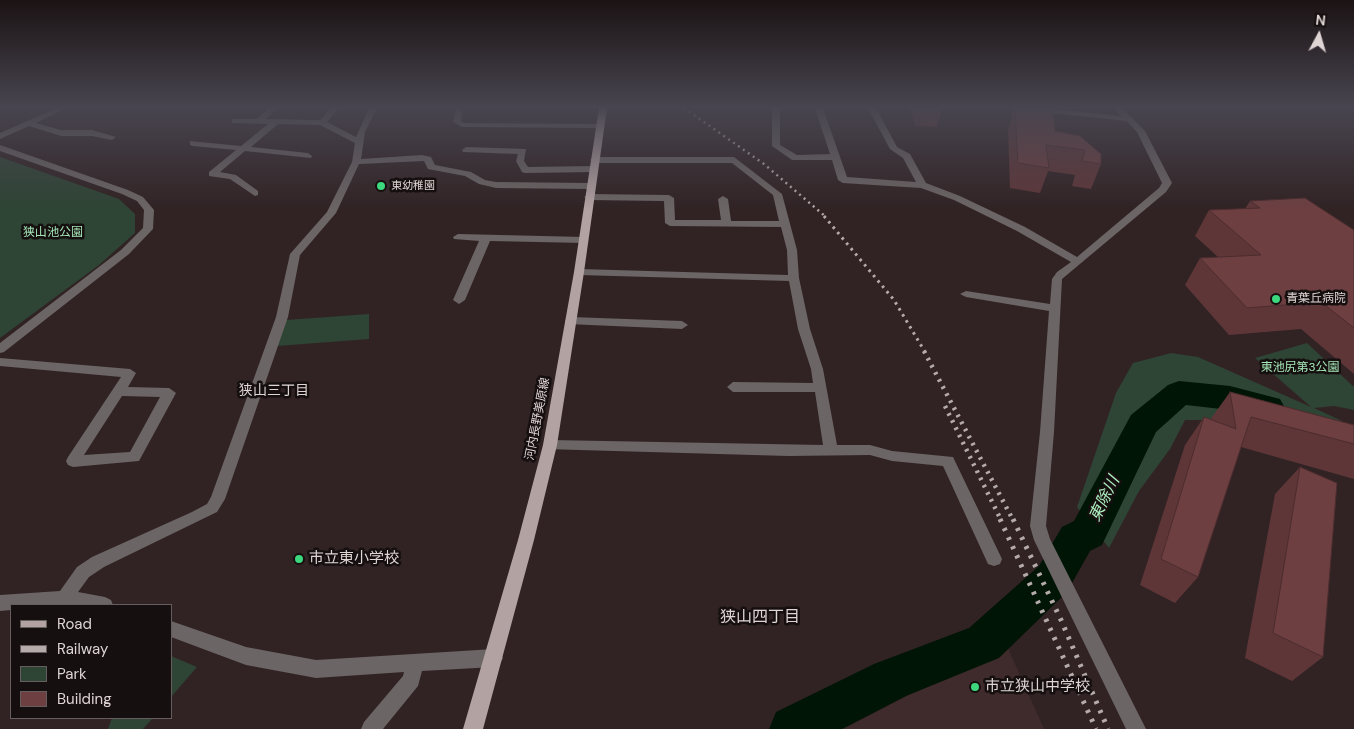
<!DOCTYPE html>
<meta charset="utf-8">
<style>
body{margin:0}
#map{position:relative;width:1354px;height:729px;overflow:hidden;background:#312324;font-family:"DM Sans",sans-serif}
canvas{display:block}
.legend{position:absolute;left:10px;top:604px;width:162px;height:115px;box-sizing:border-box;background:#150f0f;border:1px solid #665e5e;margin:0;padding:6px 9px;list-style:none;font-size:15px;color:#dfd5d5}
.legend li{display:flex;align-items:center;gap:10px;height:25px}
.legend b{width:25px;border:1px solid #665e5e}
.north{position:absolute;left:1294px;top:10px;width:50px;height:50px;-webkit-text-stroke:4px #150f0f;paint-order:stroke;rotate:6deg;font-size:14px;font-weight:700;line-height:20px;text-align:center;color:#dfd5d5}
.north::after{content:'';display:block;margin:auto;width:18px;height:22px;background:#dfd5d5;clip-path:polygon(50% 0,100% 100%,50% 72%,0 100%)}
</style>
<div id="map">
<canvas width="1354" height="729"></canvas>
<ul class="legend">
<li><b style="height:6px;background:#b2a2a2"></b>Road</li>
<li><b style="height:6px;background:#b6abab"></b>Railway</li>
<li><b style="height:14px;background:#2e4434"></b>Park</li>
<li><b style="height:14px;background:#6d3f41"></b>Building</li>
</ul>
<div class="north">N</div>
</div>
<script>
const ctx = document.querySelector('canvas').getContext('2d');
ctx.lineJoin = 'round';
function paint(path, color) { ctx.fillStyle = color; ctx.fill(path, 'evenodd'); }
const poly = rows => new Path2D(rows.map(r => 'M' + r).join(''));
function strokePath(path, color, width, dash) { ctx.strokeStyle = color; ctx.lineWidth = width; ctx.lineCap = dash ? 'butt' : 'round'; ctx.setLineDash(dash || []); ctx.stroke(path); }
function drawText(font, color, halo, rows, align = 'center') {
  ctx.font = font + ' "DM Sans","Noto Sans JP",sans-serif'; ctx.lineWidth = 5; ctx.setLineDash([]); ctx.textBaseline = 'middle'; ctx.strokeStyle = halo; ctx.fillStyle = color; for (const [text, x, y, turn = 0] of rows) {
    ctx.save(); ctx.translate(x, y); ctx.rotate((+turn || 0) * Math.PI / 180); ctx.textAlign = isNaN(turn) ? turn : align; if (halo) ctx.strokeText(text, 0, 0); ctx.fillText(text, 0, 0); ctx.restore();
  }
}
const built = poly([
 [1006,644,1044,729,844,729]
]);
const green = poly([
 [0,157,119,199,135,214,135,233,99,265,0,338],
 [369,314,369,339,277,346,286,320],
 [1307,343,1354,387,1354,410,1334,406,1314,408,1342,421,1339,438,1211,420,1185,420,1170,449,1139,491,1109,548,1077,507,1116,393,1133,363,1171,353,1198,357,1311,407,1255,358],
 [171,656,197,667,171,697],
 [112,718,153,718,143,729,108,729]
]);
const river = poly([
 [1179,381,1230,386,1280,399,1285,408,1280,417,1268,420,1230,410,1186,405,1156,432,1102,545,1090,551,1067,592,999,658,906,696,842,729,769,729,776,712,874,664,969,628,1039,566,1062,527,1074,521,1131,415,1168,385,1179,381]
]);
const minor = poly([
 [57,108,67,108,36,123,61,130,92,130,116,137,112,140,92,136,61,136,29,126,0,139,0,133,57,108],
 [269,108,278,108,266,119,320,120,331,108,339,108,327,122,356,137,369,108,377,108,365,132,361,159,422,155,431,157,435,165,471,172,485,180,496,182,591,183,596,186,591,189,496,188,479,184,465,176,428,169,424,161,359,164,336,213,300,255,288,317,225,499,217,512,104,567,89,577,78,592,105,597,111,600,113,605,11,605,11,610,0,611,0,595,60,591,77,567,92,557,192,512,207,504,211,497,276,317,290,254,327,212,352,162,355,143,320,125,278,124,251,147,308,153,312,156,311,158,245,151,220,172,236,175,258,191,258,195,255,196,230,179,209,176,209,172,236,150,193,146,190,145,190,141,241,146,268,124,235,123,232,123,232,119,257,119,269,108],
 [456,108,463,110,461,121,464,123,600,124,604,126,600,128,462,127,453,122,456,108],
 [772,108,780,108,780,145,797,155,830,154,815,108,823,108,847,177,916,182,903,158,890,149,868,108,876,108,897,147,910,154,926,183,960,196,1025,227,1077,257,1159,188,1162,183,1137,132,1127,121,1022,110,1018,108,1044,108,1121,116,1114,108,1122,108,1145,131,1172,183,1166,192,1062,279,1054,432,1046,526,1050,539,1146,729,1126,729,1034,540,1030,526,1040,432,1049,311,966,297,960,294,966,291,1050,304,1052,279,1057,272,1071,262,1017,231,954,200,921,188,843,183,838,180,832,160,792,160,772,146,772,108],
 [0,145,128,190,143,197,154,210,153,229,129,254,4,352,0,353,0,343,121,250,143,228,144,210,137,201,122,194,0,151,0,145],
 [466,147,526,149,524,161,528,167,593,166,598,169,593,172,525,173,522,172,516,161,518,154,463,152,462,150,466,147],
 [734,157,782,194,797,250,799,278,810,329,823,369,837,445,870,445,892,451,953,457,1002,559,1000,564,994,566,988,564,943,466,892,461,870,455,788,456,545,449,543,445,545,441,550,440,823,445,815,392,733,392,727,387,733,382,813,383,811,369,798,329,789,281,579,275,574,272,579,269,788,275,787,250,781,227,670,226,665,223,664,201,589,200,584,197,589,194,669,195,674,198,675,220,721,220,718,199,723,196,728,199,731,221,779,221,773,195,732,163,594,163,590,160,594,157,734,157],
 [458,234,584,237,589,240,584,243,490,241,465,300,459,304,453,300,479,241,454,239,453,237,458,234],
 [571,317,682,321,688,325,682,329,567,324,565,321,567,318,571,317],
 [0,358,130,369,136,373,128,387,169,388,176,393,139,461,73,467,68,465,66,461,68,457,121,377,0,366,0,358],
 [122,396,160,397,130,452,84,455,122,396],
 [171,621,246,647,316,660,494,649,500,652,503,658,500,664,494,667,422,671,418,686,383,729,361,729,364,722,403,676,404,672,316,678,246,665,171,637,171,621]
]);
const major = poly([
 [599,108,607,108,584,272,557,445,534,540,483,729,463,729,518,540,543,445,574,272,599,108]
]);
const railFar3 = poly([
 [684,108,764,164,826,217]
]);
const railFar2 = poly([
 [824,216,894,300,925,352]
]);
const railFar1 = poly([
 [924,351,1013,520],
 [945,406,1001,520]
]);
const rail = poly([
 [1000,519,1096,729],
 [1013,519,1061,620,1108,729]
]);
const wall = poly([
 [910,108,942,108,937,127,915,126],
 [1013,108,1052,108,1055,131,1080,136,1101,164,1091,189,1072,186,1075,175,1048,171,1040,193,1010,188,1008,129,1012,116,1011,113],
 [1250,201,1354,230,1354,374,1301,329,1229,335,1185,285,1200,258,1218,257,1195,236,1209,210,1245,209],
 [1230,392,1354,425,1354,479,1241,447,1198,577,1175,603,1140,585,1185,445,1204,417,1210,420],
 [1300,467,1323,657,1292,681,1245,658,1275,494]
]);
const building = poly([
 [1015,108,1052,108,1055,131,1080,136,1101,154,1101,164,1082,161,1085,150,1046,145,1049,168,1018,163,1015,108],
 [1305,198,1354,230,1354,328,1321,302,1247,308,1200,258,1261,255,1209,210,1260,208,1250,201,1305,198],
 [1230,392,1354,425,1354,444,1251,417,1198,577,1161,559,1204,417,1236,429,1230,392],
 [1300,467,1337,483,1323,657,1273,633,1300,467]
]);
const markers = [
 [381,186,5,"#3dd77e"],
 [1276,299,5,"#3dd77e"],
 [299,559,5,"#3dd77e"],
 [975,687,5,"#3dd77e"]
];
const farPoinames = [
 ["東幼稚園",391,186]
];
const parkNames = [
 ["狭山池公園",53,233],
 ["東池尻第3公園",1300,368]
];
const poiNames = [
 ["青葉丘病院",1286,299]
];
const streetNames = [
 ["河内長野美原線",538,419,-79]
];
const neighbourhoodNames = [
 ["狭山三丁目",274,391]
];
const nearPoinames = [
 ["市立東小学校",309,559],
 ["市立狭山中学校",985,687]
];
const nearWaternames = [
 ["東除川",1105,499,-64]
];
const nearNeighbourhoodnames = [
 ["狭山四丁目",760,618]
];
paint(built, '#402b2c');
paint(green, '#2e4434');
paint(river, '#001505');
paint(minor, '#6c6565');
paint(major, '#b2a2a2');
strokePath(railFar3, '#b6abab', 2.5, [2, 4]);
strokePath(railFar2, '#b6abab', 3, [2.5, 4.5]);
strokePath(railFar1, '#b6abab', 4.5, [2.5, 5.5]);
strokePath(rail, '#b6abab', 5, [3, 7]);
paint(wall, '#5e3638');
paint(building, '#6d3f41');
strokePath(building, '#4c2c2e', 1);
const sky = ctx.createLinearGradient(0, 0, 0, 210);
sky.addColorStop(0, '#1b1314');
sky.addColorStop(0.51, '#484550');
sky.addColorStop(1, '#48455000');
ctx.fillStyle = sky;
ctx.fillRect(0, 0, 1354, 210);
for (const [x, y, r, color] of markers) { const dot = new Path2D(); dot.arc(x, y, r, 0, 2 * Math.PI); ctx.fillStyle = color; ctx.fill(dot); strokePath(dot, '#150f0f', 2); }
drawText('11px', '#dfd5d5', '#150f0f', farPoinames, 'left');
drawText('12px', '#a4e6b7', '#150f0f', parkNames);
drawText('12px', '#dfd5d5', '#150f0f', poiNames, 'left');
drawText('12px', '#dfd5d5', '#150f0f', streetNames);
drawText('14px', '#dfd5d5', '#150f0f', neighbourhoodNames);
drawText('15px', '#dfd5d5', '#150f0f', nearPoinames, 'left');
drawText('italic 16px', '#aef1c1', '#150f0f', nearWaternames);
drawText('16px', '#dfd5d5', '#150f0f', nearNeighbourhoodnames);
</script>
